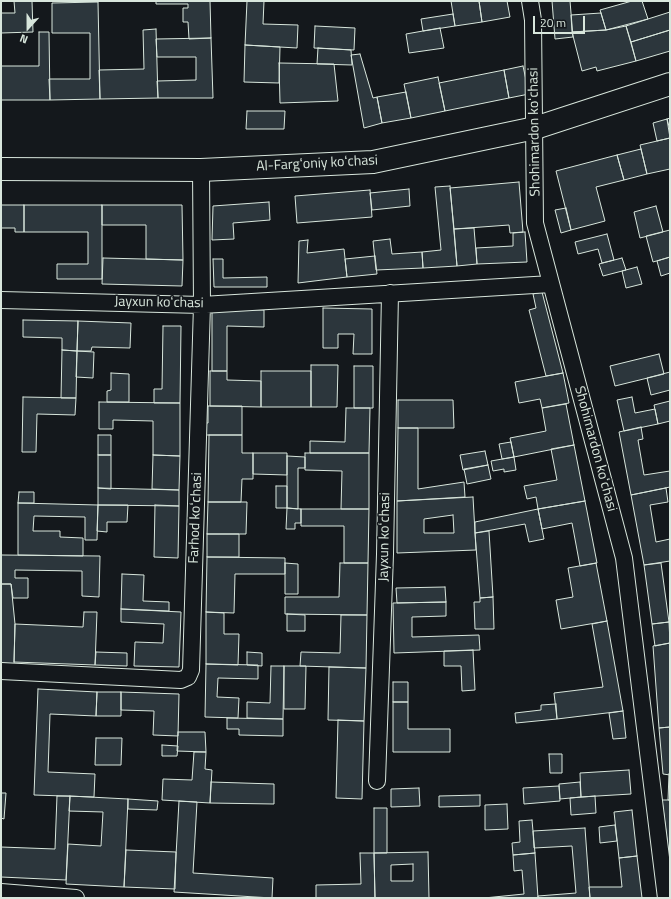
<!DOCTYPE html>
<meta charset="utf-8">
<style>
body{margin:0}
#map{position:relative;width:671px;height:899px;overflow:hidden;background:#14181c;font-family:"Titillium Web",sans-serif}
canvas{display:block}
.frame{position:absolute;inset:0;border:2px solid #d8e6dc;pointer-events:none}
.north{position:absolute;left:8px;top:8px;width:40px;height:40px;-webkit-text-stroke:3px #14181c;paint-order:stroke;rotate:201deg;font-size:11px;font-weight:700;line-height:16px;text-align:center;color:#d8e6dc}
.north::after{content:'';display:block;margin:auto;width:14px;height:18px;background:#d8e6dc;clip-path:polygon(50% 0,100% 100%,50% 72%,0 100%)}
.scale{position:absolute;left:533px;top:16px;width:52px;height:18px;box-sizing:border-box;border:2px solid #d8e6dc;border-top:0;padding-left:5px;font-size:12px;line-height:14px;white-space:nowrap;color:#d8e6dc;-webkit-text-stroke:3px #14181c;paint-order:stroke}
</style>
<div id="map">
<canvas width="671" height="899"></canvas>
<div class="frame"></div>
<div class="north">N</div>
<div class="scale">20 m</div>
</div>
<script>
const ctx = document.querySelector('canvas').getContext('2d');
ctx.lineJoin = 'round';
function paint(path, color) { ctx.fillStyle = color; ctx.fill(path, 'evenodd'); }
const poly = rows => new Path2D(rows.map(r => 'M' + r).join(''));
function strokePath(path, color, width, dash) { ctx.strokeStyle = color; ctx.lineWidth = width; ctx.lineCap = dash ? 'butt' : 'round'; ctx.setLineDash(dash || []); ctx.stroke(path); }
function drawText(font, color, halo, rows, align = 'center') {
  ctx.font = font + ' "Titillium Web",sans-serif'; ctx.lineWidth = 3; ctx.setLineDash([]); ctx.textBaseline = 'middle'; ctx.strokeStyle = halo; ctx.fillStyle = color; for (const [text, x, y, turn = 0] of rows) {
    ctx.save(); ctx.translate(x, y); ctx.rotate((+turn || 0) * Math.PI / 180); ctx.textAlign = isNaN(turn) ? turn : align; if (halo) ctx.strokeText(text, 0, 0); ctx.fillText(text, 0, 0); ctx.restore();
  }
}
const building = poly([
 [14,1,32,1,33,32,1,33,1,13,15,13,14,1],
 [156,1,210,1,211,38,189,39,188,22,183,22,183,8,188,8,188,4,156,4,156,1],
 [247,1,264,1,263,24,298,25,297,48,245,45,247,1],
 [451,1,479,1,482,22,455,26,451,1],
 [479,1,507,1,510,17,482,22,479,1],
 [552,1,570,1,573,37,555,39,552,1],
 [632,1,642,1,648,19,606,30,600,10,632,1],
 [98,2,100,99,50,100,49,79,90,79,90,33,52,33,52,3,98,2],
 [670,12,670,30,631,42,626,26,670,12],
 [601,13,606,30,572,32,571,15,601,13],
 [453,14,455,26,423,31,421,19,453,14],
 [315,26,355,28,354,50,314,48,315,26],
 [626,26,636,61,597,71,596,67,582,71,572,32,606,30,626,26],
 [440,28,444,48,409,53,406,34,440,28],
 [156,29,158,98,100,99,99,70,144,69,143,30,156,29],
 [670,30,670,51,636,61,631,42,670,30],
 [39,32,49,32,50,100,1,100,1,66,39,66,39,32],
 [211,38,213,98,158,98,157,81,196,80,196,57,157,57,156,39,211,38],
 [245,45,280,47,279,83,244,82,245,45],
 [318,48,351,50,352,65,317,64,318,48],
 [360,54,373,98,377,97,382,123,364,128,351,55,360,54],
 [279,63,334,64,338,101,280,103,279,63],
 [523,66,529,94,509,98,504,70,523,66],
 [504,70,509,98,445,111,439,83,504,70],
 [438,77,445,111,411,118,404,84,438,77],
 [406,92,411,118,382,123,377,97,406,92],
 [247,111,285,111,284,129,246,129,247,111],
 [670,118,670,130,667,119,670,118],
 [667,119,670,138,657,141,653,123,667,119],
 [670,138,670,169,647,174,640,145,670,138],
 [641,149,647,174,624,180,617,155,641,149],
 [617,155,624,180,596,187,605,221,571,230,556,171,617,155],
 [519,182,523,232,510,233,509,225,454,229,450,188,519,182],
 [450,186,457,266,423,268,422,252,441,250,435,187,450,186],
 [409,189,410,206,372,210,370,193,409,189],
 [370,190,372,217,297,223,295,196,370,190],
 [269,202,270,220,233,223,234,239,212,240,213,206,269,202],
 [1,205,24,205,24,232,15,232,15,228,1,228,1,205],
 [24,205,102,205,102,279,57,279,57,264,88,264,88,232,24,232,24,205],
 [102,205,182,205,183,260,146,259,146,225,102,225,102,205],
 [656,206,663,232,640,238,634,212,656,206],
 [566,208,571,230,561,233,555,210,566,208],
 [474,228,477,264,457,266,454,229,474,228],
 [670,230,670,257,653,262,646,236,670,230],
 [525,232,527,262,477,264,476,248,513,246,513,233,525,232],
 [607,234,614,260,602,263,598,249,578,254,575,242,607,234],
 [390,239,392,254,422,252,423,268,376,270,373,241,390,239],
 [308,240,307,253,344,249,347,277,298,283,299,241,308,240],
 [375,256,377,274,347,277,345,259,375,256],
 [670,257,670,273,661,276,657,261,670,257],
 [103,258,183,260,182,286,102,284,103,258],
 [622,258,626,270,603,276,599,264,622,258],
 [213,259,223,259,223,278,267,277,267,287,214,287,213,259],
 [637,267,642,284,626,288,622,271,637,267],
 [542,292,563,373,546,376,529,310,536,308,533,294,542,292],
 [323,308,372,309,372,354,353,354,354,334,338,334,338,348,323,348,323,308],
 [212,309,264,310,264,327,227,326,227,371,212,371,212,309],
 [23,320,78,321,77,351,62,350,62,338,23,337,23,320],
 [78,321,131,323,130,348,92,347,91,351,77,351,78,321],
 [163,326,181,326,180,403,154,403,154,389,162,389,163,326],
 [62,350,77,351,76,398,61,398,62,350],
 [77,351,94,352,93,378,76,377,77,351],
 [659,354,664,374,615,386,610,366,659,354],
 [311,365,338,365,337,407,311,407,311,365],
 [354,366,373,366,373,408,354,408,354,366],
 [210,371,227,371,227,380,261,381,261,407,210,406,210,371],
 [261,371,311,371,311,407,261,407,261,371],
 [670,372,670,390,651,395,647,378,670,372],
 [111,373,129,374,129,402,107,402,107,391,111,390,111,373],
 [563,373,569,403,542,408,540,399,519,403,515,382,563,373],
 [23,397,76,398,75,415,37,414,36,452,22,452,23,397],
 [632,397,635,413,655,409,658,424,624,431,617,400,632,397],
 [398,400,453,400,454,428,398,428,398,400],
 [670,401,670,421,658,424,654,405,670,401],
 [99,402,180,403,180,456,153,455,153,421,113,420,113,429,99,429,99,402],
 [566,404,574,445,514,457,510,438,546,431,542,408,566,404],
 [208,406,242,406,242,435,204,435,204,423,208,423,208,406],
 [346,408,370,408,369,453,310,453,310,441,345,442,346,408],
 [641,427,643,439,638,440,644,475,670,471,670,487,631,495,619,432,641,427],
 [398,428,418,428,418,489,464,482,465,497,397,501,398,428],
 [98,435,111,435,111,455,98,455,98,435],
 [209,435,242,435,242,453,253,453,253,479,242,479,241,502,208,502,209,435],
 [511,442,514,457,502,459,499,444,511,442],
 [574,445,585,501,538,509,536,497,527,499,524,486,557,480,551,449,574,445],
 [485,451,488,465,463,470,460,455,485,451],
 [253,453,287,453,287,475,253,474,253,453],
 [305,453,369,453,369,509,341,509,342,471,305,470,305,453],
 [98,455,111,455,111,489,98,488,98,455],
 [153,455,180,456,179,490,152,489,153,455],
 [287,456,305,457,305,468,298,468,298,509,287,508,287,456],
 [514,457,516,470,504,472,504,469,493,471,491,461,514,457],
 [488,465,491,479,467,484,464,469,488,465],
 [276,486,287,486,287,508,276,508,276,486],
 [98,488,179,490,179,506,98,505,98,488],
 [666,488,668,502,650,505,656,542,670,539,670,561,644,565,631,495,666,488],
 [19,492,34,492,34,503,18,503,19,492],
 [473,497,476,550,397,553,397,501,473,497],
 [453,515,454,533,424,533,424,519,453,515],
 [585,501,597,563,580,566,572,523,542,529,538,509,585,501],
 [208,502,247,502,246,534,207,534,208,502],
 [18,503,98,505,97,540,85,540,85,517,34,516,33,531,60,531,60,537,83,538,83,556,18,555,18,503],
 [98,505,128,505,127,522,107,522,107,532,97,531,98,505],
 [155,505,179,506,178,558,154,557,155,505],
 [287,508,301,509,301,523,295,523,295,529,286,529,287,508],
 [301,509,369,509,368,563,344,563,344,526,301,526,301,509],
 [538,509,544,539,529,542,525,524,475,533,475,522,538,509],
 [489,531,493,597,480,598,475,533,489,531],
 [207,534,239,534,239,557,207,557,207,534],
 [1,555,100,556,99,597,82,596,82,571,15,570,15,578,28,578,28,598,13,598,11,584,1,584,1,555],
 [207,557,285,558,285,574,235,574,234,613,206,612,207,557],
 [285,563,298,564,298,594,285,594,285,563],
 [340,563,368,563,367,615,285,614,285,597,339,597,340,563],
 [596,563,607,621,561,629,556,600,573,597,568,568,596,563],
 [661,563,669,622,652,624,644,565,661,563],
 [122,574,144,575,143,601,169,602,169,611,121,609,122,574],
 [1,584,11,584,15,624,14,664,1,663,1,584],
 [445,587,446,602,397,603,396,588,445,587],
 [493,597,494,629,475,629,474,602,480,602,480,598,493,597],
 [446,602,446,616,412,617,412,637,479,635,480,650,394,653,393,603,446,602],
 [121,609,181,612,179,667,134,666,135,642,163,643,164,624,121,622,121,609],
 [84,612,97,612,95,665,14,662,15,624,83,627,84,612],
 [206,612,224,613,224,634,239,634,238,665,206,664,206,612],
 [287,614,305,615,305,631,287,631,287,614],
 [341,615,367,615,366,668,300,666,301,652,340,653,341,615],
 [607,621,623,711,557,719,554,693,603,687,592,624,607,621],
 [669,622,670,643,655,646,652,624,669,622],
 [670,643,670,727,659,728,653,646,670,643],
 [473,650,475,690,462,691,461,666,444,666,444,651,473,650],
 [96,652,127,653,127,666,95,665,96,652],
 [247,652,262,653,262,666,247,665,247,652],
 [206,664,258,665,258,679,218,678,217,697,239,698,238,718,205,717,206,664],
 [271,666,284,666,283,719,247,718,247,702,270,703,271,666],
 [284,666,306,666,305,709,284,709,284,666],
 [329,667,366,668,364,721,328,720,329,667],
 [393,682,408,682,408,702,393,702,393,682],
 [38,689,97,692,96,716,50,714,48,772,95,774,94,797,34,795,38,689],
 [97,692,121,692,121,716,96,716,97,692],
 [121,692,179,694,178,736,153,735,154,711,121,710,121,692],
 [393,702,408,702,408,729,450,729,450,752,393,752,393,702],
 [556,704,557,719,516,723,515,713,541,710,541,705,556,704],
 [623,711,626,738,613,739,609,713,623,711],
 [227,718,283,719,283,736,239,735,239,729,227,729,227,718],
 [338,720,364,721,362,799,336,798,338,720],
 [670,727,670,775,663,774,659,728,670,727],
 [178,732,205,732,206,752,177,751,178,732],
 [96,738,122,738,121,765,95,765,96,738],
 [162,745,178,746,177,756,162,756,162,745],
 [194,752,206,752,205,769,212,770,210,803,162,800,163,779,192,780,194,752],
 [549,754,562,754,562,773,550,773,549,754],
 [629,770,631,794,581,797,580,773,629,770],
 [669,774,670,775,670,800,668,800,669,774],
 [211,782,274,784,274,804,210,803,211,782],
 [580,782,581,797,560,799,559,784,580,782],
 [559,786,560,801,524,804,523,788,559,786],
 [419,788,420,806,391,807,391,789,419,788],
 [1,793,6,793,4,819,1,818,1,793],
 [480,795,480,806,439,807,439,796,480,795],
 [57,796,70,796,66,880,1,877,1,847,55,849,57,796],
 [70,796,128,799,124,887,66,884,68,844,101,846,103,812,69,811,70,796],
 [595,796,596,813,571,815,570,798,595,796],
 [128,799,158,801,157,810,128,809,128,799],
 [662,800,670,800,670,864,662,800],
 [179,801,197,802,193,873,273,878,272,898,174,892,179,801],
 [507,804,508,829,485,830,485,805,507,804],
 [374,808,387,808,387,853,374,853,374,808],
 [632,810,637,856,619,858,614,812,632,810],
 [532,820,535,853,513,855,512,843,520,842,519,821,532,820],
 [615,825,617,841,600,843,599,827,615,825],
 [585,828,590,898,538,898,538,896,576,893,572,846,534,848,533,831,585,828],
 [126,850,176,852,175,889,124,887,126,850],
 [428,852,429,898,375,898,374,853,428,852],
 [413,864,413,881,391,881,391,865,413,864],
 [360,853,374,853,375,898,316,898,316,885,361,884,360,853],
 [535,853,538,898,484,898,524,894,522,870,514,871,513,855,535,853],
 [637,856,642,898,590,898,589,887,622,887,619,858,637,856]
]);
const street = poly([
 [530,1,533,20,535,223,624,558,666,898],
 [1,300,202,305,551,284],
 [1,671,181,680,188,677,191,670,202,305,201,170],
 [377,781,385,554,390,293],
 [1,892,76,898]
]);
const primary = poly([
 [1,169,201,170,373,162,535,128,670,84]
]);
const streetNames = [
 ["Shohimardon koʻchasi",535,132,-91],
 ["Al-Fargʻoniy koʻchasi",317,164,-3],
 ["Jayxun koʻchasi",159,303,1],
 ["Shohimardon koʻchasi",595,449,75],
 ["Farhod koʻchasi",196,518,-88],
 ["Jayxun koʻchasi",385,537,-89]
];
paint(building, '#2c363c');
strokePath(building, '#d8e6dc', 1);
strokePath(street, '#d8e6dc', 18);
strokePath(primary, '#d8e6dc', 24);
strokePath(street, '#14181c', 16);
strokePath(primary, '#14181c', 22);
drawText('14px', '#d8e6dc', '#14181c', streetNames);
</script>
